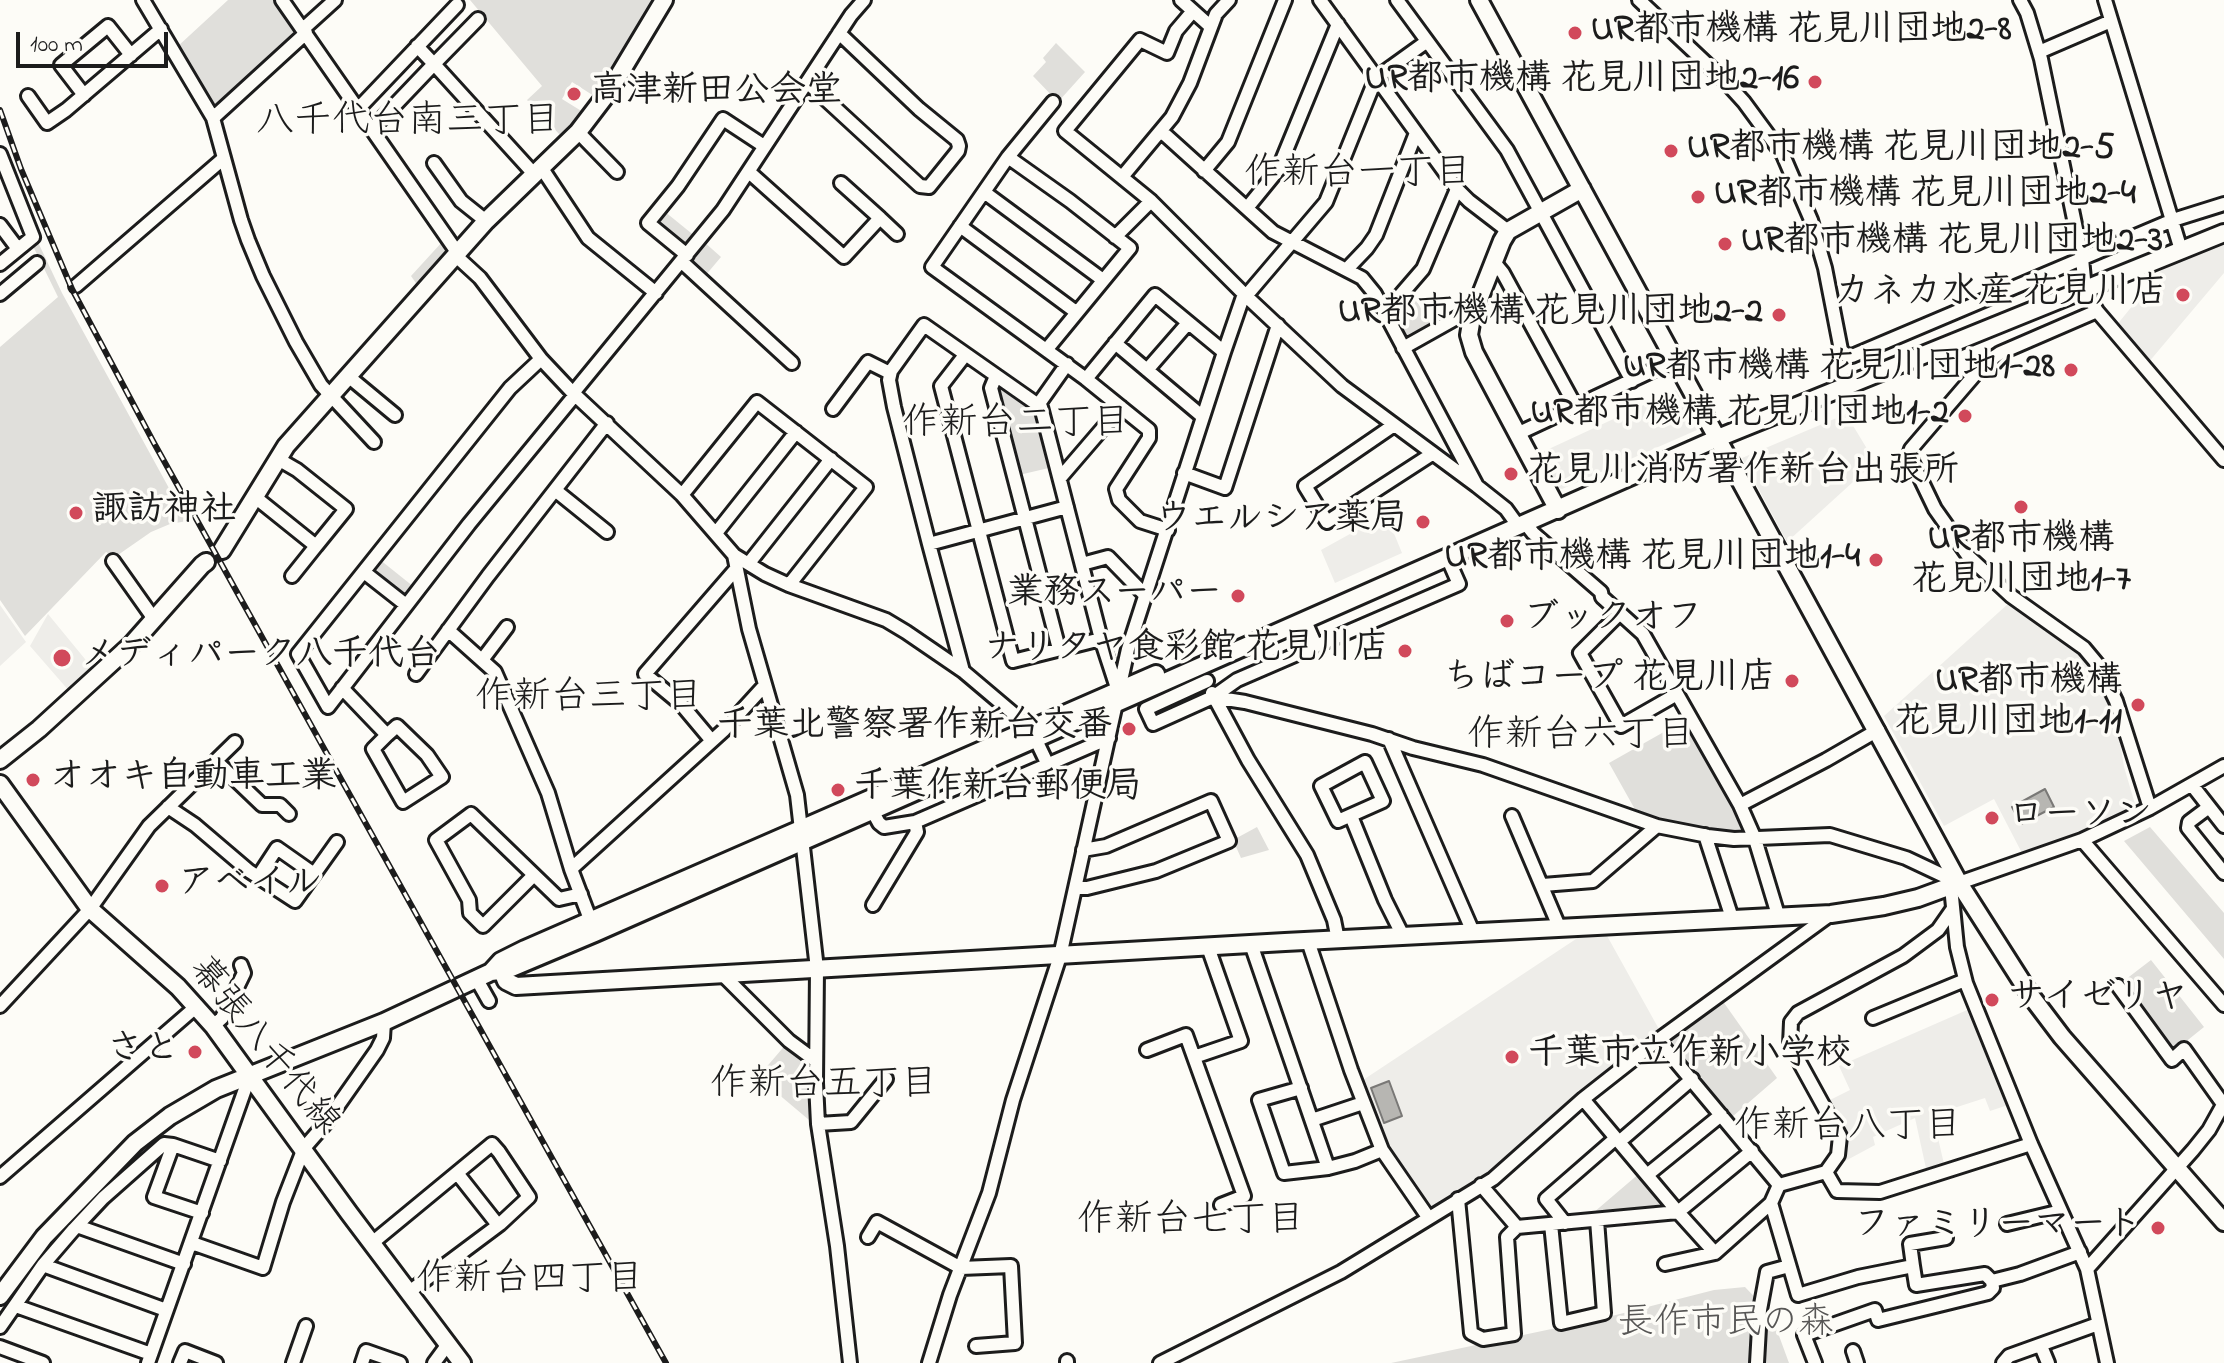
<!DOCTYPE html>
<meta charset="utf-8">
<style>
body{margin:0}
#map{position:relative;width:2224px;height:1363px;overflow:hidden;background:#fdfcf7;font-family:"Indie Flower",sans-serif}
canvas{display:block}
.scale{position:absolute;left:16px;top:32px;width:152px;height:36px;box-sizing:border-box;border:4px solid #1c1c1c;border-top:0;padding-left:10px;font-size:24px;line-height:28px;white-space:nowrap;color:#1c1c1c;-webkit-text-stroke:6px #fdfcf7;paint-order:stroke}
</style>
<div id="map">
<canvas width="2224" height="1363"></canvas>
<div class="scale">100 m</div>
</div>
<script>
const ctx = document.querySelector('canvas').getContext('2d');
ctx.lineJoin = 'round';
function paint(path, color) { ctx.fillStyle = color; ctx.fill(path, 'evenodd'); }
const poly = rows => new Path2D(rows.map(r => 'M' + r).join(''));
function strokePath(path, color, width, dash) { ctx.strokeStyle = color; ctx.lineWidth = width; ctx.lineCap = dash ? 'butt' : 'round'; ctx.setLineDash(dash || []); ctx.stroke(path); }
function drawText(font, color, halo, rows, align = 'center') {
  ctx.font = font + ' "Indie Flower","Klee One",sans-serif'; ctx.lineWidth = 7; ctx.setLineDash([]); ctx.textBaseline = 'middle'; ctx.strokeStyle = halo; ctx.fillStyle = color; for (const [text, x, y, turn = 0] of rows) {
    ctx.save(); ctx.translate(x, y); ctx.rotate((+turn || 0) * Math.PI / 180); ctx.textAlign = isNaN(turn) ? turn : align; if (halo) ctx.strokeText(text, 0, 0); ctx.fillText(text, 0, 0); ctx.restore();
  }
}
const built = poly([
 [2224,242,2224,273,2148,363,2116,326,2163,268],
 [1676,390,1697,430,1562,489,1554,486,1538,454],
 [1846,414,1875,462,1787,542,1742,458],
 [1386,514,1402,553,1335,583,1321,550],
 [2009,603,2078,652,2093,670,2102,685,2117,725,2124,767,2135,804,2133,809,2023,855,1994,799,1944,826,1884,716],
 [0,605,26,642,0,666],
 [48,614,94,670,70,692,30,646],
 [1606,934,1660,1031,1580,1092,1502,1166,1431,1211,1388,1153,1360,1082,1582,935],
 [1974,1007,2011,1104,1990,1111,1985,1098,1954,1108,1956,1119,1935,1125,1944,1164,1942,1169,1927,1173,1915,1118,1873,1137,1875,1145,1834,1167,1842,1153,1826,1102,1850,1090,1839,1066]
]);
const green = poly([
 [228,0,277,0,299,30,297,35,217,109,213,108,177,47],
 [470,0,654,0,594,96,572,82,562,99,583,112,560,135,527,100,542,86],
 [1056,43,1085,72,1058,102,1033,76,1046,62,1043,58],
 [664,211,696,237,688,246,683,245,657,225,657,220],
 [36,238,62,293,187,521,170,524,151,532,115,557,106,552,25,636,0,600,0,347,58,297,31,242],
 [443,241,449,253,418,286,411,276],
 [703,241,721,257,705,276,691,263,690,257],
 [1410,290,1431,325,1409,338,1405,336,1393,314,1394,309],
 [1003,388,1036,411,1040,417,1053,467,1019,475,997,392],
 [379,559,414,587,406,598,371,573,371,569],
 [1685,720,1748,831,1747,835,1702,830,1637,813,1609,763],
 [1257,827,1269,850,1241,858,1233,840],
 [2150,827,2224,913,2224,959,2124,841],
 [2151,960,2204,1027,2173,1052,2121,983],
 [1722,1000,1777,1078,1732,1117,1670,1050,1673,1035],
 [787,1043,811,1062,815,1125,758,1077],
 [1641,1172,1666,1203,1664,1207,1593,1213],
 [1745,1287,1771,1314,1789,1363,1391,1363,1608,1317,1714,1290]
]);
const water = poly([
 [2045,789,2054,807,2021,824,2012,807,2045,789],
 [1389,1081,1402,1116,1384,1123,1371,1088,1389,1081]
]);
const street = poly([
 [143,0,213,118,241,220,248,240,263,276,296,342,321,385,374,442],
 [282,0,457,252],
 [1181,0,1211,27],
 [1320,0,1457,189,1469,201,1508,231],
 [1397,0,1507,150,1632,381],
 [1639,0,1724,80,1744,102,1783,155,1811,220,1825,268,1841,350,1846,355,1852,356,2173,220,2224,204],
 [2020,0,2027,13,2041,59,2082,258,2085,290,2097,311,2224,460],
 [2105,0,2181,250],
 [1193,11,1176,31,1167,53,1140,40,1065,131,1151,201,1246,296,1342,386,1477,486],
 [478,19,434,64,534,174],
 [303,29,335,0],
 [2039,52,2111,21],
 [807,82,920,186,929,187,958,151,959,146,957,140,919,109,839,33],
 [84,95,61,65,108,26,131,55],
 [28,96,47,123,66,110,161,29],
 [1053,102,1008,157,932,267,1086,379,1149,430,1149,438,1116,489,1119,500,1140,521,1168,530],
 [358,109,457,5],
 [213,118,306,33],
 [372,129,434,64,417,46],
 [1161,131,1273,232,1362,278,1375,294,1477,486,1506,509,1519,527],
 [578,132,617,172],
 [0,154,33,237,0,264],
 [1008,157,1070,201,1130,248,1047,349],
 [434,163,461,201,486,221],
 [541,167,588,238,656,293],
 [1204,171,1228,142,1285,0],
 [749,172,844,257,880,218,841,183],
 [1122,177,1172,117,1190,83,1216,14,1229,0],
 [984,192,1103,280],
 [1247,208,1278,170,1338,24],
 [880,218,897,234],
 [0,225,18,249],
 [960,226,1076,312],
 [1115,237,1151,201],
 [455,255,480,278,541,359,573,393,682,495,734,555,749,629,797,795,817,969,816,1083,818,1124,837,1246,850,1363],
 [687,255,648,223,678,186,723,119,764,146],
 [682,262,792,363],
 [1494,262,1503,273,1576,407],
 [1347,269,1367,248,1376,235,1416,133],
 [76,286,224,158],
 [0,294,37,263],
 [1246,296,1326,202,1376,78,1426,42],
 [2097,311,2000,353,1984,364,1911,449,1909,455,1935,509,1969,557,2011,596,2084,648,2099,666,2116,701,2150,808],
 [1385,313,1423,269,1457,189],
 [1115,343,1203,417],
 [1403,348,1460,316,1472,317],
 [965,355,941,386,1013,661,1101,639],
 [541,359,510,388,298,654,328,707,469,524,575,395],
 [1147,370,1188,323],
 [348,376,395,415],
 [996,376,991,388,1059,649],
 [1086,379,1155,295,1224,352],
 [573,393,723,210,851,15,864,0],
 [1038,405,1067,364],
 [833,409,868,362,890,373],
 [1394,425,1305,486,1327,522,1432,454],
 [1517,434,1675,360],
 [1184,473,1225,488,1278,325],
 [1060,478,1121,407],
 [555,490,607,532],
 [682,495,757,402,866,487,789,585],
 [255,497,316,546,346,509,297,470,278,459],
 [1526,524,1533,533,1601,592,1602,597,1643,634,1740,805,1755,839,1778,915],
 [716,533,796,432],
 [929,544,1067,507],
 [734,555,765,574,789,585,886,620,906,632,963,671,1021,720,1027,731,1036,740,1047,763],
 [113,561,154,619],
 [749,563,831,459],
 [1082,564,1108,557,1146,596],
 [364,572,406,605],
 [292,576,316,546],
 [1620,613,1580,653,1621,726,1677,694],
 [1305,621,1316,646],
 [448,630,495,672,548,793,571,869,593,927],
 [482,660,507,627],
 [963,671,929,544,894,407,889,380,891,371,924,325,1041,407,1101,639,1118,691],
 [416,674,488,576,607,423],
 [1207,681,1146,709,1153,724,1213,697,1237,680,1459,584,1448,559],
 [342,688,387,735,373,749,403,802,442,777,427,755,397,726,387,735],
 [1212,693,1248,760,1307,855,1334,920,1338,940],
 [1213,697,1245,702,1372,734,1413,748,1483,765,1657,826,1708,836,1734,839,1830,835,1906,858,1959,883,2082,840,2150,808,2224,766],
 [1389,739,1473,932],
 [712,741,681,704,645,674,736,569],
 [216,761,262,805,280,805,289,814],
 [1365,762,1383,801,1338,821,1321,786,1365,762],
 [2192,785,2224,826],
 [1740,805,1826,760,1878,730],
 [168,807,195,825,249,871,295,901,337,842],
 [2209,807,2189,822,2188,828,2224,873],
 [873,812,879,823,884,827,915,822,1109,738],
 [1351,816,1385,900,1403,936],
 [1512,816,1560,929],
 [1705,835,1732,918],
 [2082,840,2224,1005],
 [571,869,724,730,765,685],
 [534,875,483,926,470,913,469,900,436,840,471,814,559,899,581,894],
 [258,877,277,848,314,874],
 [1543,885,1593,881,1657,826],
 [1951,887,1957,947,1966,983,2031,1144,2087,1269,2107,1363],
 [1076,888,1087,888,1156,871,1229,841,1211,801,1106,846,1083,850],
 [873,905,917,832,915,822],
 [1308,941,1351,1070,1382,1150,1428,1217],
 [1251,944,1328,1168],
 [722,974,789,1041,816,1061],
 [476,978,489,1001],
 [2118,986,2172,1060,2184,1049,2223,1104],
 [0,1006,90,909,149,826,235,742],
 [1873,1018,1965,980],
 [213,1026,222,1018,244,973,241,965],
 [1658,1040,1779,1185,1771,1203,1798,1295,1858,1277,1913,1266,1916,1285,1985,1274,1992,1281,2020,1274,2080,1252],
 [1147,1050,1186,1035,1244,1196,1221,1205],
 [1194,1057,1241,1041,1208,947],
 [1301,1088,1259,1100,1284,1173,1328,1168,1355,1161,1382,1150],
 [1583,1099,1678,1212,1715,1253],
 [1312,1120,1363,1103],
 [818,1124,851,1122,886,1079],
 [1619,1142,1692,1079],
 [173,1145,154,1197,202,1213],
 [1826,1172,1838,1155,1840,1136,1790,1045,1791,1022,1798,1013,1903,956,1938,930,1952,910],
 [457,1173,498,1225],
 [1647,1175,1721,1115],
 [0,1177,197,1006],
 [1481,1185,1517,1227,1678,1212,1752,1151],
 [1779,1185,1826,1172,1837,1191,1880,1192,2031,1144],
 [1458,1199,1471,1333,1483,1339,1514,1334,1507,1237,1517,1227],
 [1565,1223,1546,1199,1616,1138],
 [1551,1224,1561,1323,1604,1313,1597,1220],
 [2007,1224,2061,1211],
 [77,1226,184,1264],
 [868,1237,877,1222,961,1268,1011,1266,1015,1343,976,1346],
 [192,1243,263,1268,283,1202,304,1148,325,1124,377,1050,383,1038,384,1022],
 [372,1243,492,1144,499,1152,529,1197,500,1224,409,1292],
 [1665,1264,1715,1253,1771,1203],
 [43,1265,166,1310],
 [1913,1266,1910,1244,1946,1238],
 [2087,1269,2193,1150,2209,1130,2224,1103],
 [16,1306,151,1354],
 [0,1327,43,1265,74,1229,103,1198,164,1144,173,1145,220,1161],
 [2041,1346,2048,1363],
 [0,1347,43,1363],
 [1853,1351,1857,1363],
 [1067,1361,1067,1363],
 [148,1363,250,1075],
 [180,1363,185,1351,216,1363],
 [293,1363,306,1326],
 [362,1363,366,1351,400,1363],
 [434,1363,448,1344],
 [929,1363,950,1295,989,1193,1013,1100,1060,956,1128,649,1224,352,1244,294],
 [1160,1363,1341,1272,1493,1179,1583,1099,1658,1040,1831,914],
 [1757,1363,1760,1310,1767,1272,1789,1266],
 [1815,1363,1804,1335,1875,1310,1878,1320,1988,1293,1993,1288,1992,1281],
 [2003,1363,2009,1356,2098,1324]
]);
const secondary = poly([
 [1479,0,1959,883,2031,996,2062,1037,2224,1222],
 [1558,510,1474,352,1469,335,1472,317,1502,241,1508,231,1582,189],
 [222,550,286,446,486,221,578,132,610,90,664,0],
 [0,760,39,729,132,644,202,565,206,562],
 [0,784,90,909,178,987,214,1027,349,1213,462,1363],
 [502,971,506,981,516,986,1285,942,1831,914,1884,906,1918,898,1959,883],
 [491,972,501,961,525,949,1156,674],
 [0,1296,44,1237,135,1143,170,1116,216,1089,384,1022,491,972,507,970,595,933,1718,438,2224,233]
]);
const rail = poly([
 [0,110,21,169,72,289,154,443,666,1363]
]);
const markers = [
 [1575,33,8,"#d1495b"],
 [1815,82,8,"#d1495b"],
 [574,94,8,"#d1495b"],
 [1671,151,8,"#d1495b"],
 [1698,197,8,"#d1495b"],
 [1725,244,8,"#d1495b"],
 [2183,295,8,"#d1495b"],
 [1779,315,8,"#d1495b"],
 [2071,370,8,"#d1495b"],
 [1965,416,8,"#d1495b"],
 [1511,474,8,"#d1495b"],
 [2021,507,8,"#d1495b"],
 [76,513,8,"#d1495b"],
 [1423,522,8,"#d1495b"],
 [1876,560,8,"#d1495b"],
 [1238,596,8,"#d1495b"],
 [1507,621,8,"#d1495b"],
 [1405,651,8,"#d1495b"],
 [62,658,10,"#d1495b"],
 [1792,681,8,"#d1495b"],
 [2138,705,8,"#d1495b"],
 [1129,729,8,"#d1495b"],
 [33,780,8,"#d1495b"],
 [838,790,8,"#d1495b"],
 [1992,818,8,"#d1495b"],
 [162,886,8,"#d1495b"],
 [1992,1000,8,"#d1495b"],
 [195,1052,8,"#d1495b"],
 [1512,1057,8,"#d1495b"],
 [2158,1228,8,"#d1495b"]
];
const poiNames = [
 ["UR都市機構 花見川団地2-8",1591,33],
 ["UR都市機構 花見川団地2-16",1799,82,"right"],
 ["高津新田公会堂",590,94],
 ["UR都市機構 花見川団地2-5",1687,151],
 ["UR都市機構 花見川団地2-4",1714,197],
 ["UR都市機構 花見川団地2-3",1741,244],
 ["カネカ水産 花見川店",2167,295,"right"],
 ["UR都市機構 花見川団地2-2",1763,315,"right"],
 ["UR都市機構 花見川団地1-28",2055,370,"right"],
 ["UR都市機構 花見川団地1-2",1949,416,"right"],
 ["花見川消防署作新台出張所",1527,474],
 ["諏訪神社",92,513],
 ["ウエルシア薬局",1407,522,"right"],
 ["UR都市機構",2021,542,"center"],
 ["花見川団地1-7",2021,583,"center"],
 ["UR都市機構 花見川団地1-4",1860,560,"right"],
 ["業務スーパー",1222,596,"right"],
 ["ブックオフ",1523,621],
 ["ナリタヤ食彩館 花見川店",1389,651,"right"],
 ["メディパーク八千代台",80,658],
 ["ちばコープ 花見川店",1776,681,"right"],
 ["UR都市機構",2122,684,"right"],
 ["花見川団地1-11",2122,725,"right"],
 ["千葉北警察署作新台交番",1113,729,"right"],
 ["オオキ自動車工業",49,780],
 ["千葉作新台郵便局",854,790],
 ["ローソン",2008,818],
 ["アベイル",178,886],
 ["サイゼリヤ",2008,1000],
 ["さと",179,1052,"right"],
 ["千葉市立作新小学校",1528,1057],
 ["ファミリーマート",2142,1228,"right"]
];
const streetNames = [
 ["幕張八千代線",262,1048,51]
];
const parkNames = [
 ["長作市民の森",1726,1326]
];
const neighbourhoodNames = [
 ["八千代台南三丁目",408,125],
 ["作新台一丁目",1358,177],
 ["作新台二丁目",1016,427],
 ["作新台三丁目",589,701],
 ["作新台六丁目",1581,739],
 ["作新台五丁目",824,1088],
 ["作新台八丁目",1848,1130],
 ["作新台七丁目",1191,1224],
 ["作新台四丁目",530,1283]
];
paint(built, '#eeede9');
paint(green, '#e0dfdb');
paint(water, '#b7b6b2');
strokePath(water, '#797876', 2);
strokePath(street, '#1c1c1c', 18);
strokePath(secondary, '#1c1c1c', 22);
strokePath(street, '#fdfcf7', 12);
strokePath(secondary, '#fdfcf7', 16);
strokePath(rail, '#1c1c1c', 6);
strokePath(rail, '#fdfcf7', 3, [9]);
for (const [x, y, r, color] of markers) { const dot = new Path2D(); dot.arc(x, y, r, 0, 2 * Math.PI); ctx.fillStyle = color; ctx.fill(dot); strokePath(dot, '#fdfcf7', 3); }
drawText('bold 36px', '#1c1c1c', '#fdfcf7', poiNames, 'left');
drawText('36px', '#1c1c1c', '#fdfcf7', streetNames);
drawText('36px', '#575655', '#fdfcf7', parkNames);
drawText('38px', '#1c1c1c', '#fdfcf7', neighbourhoodNames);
</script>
